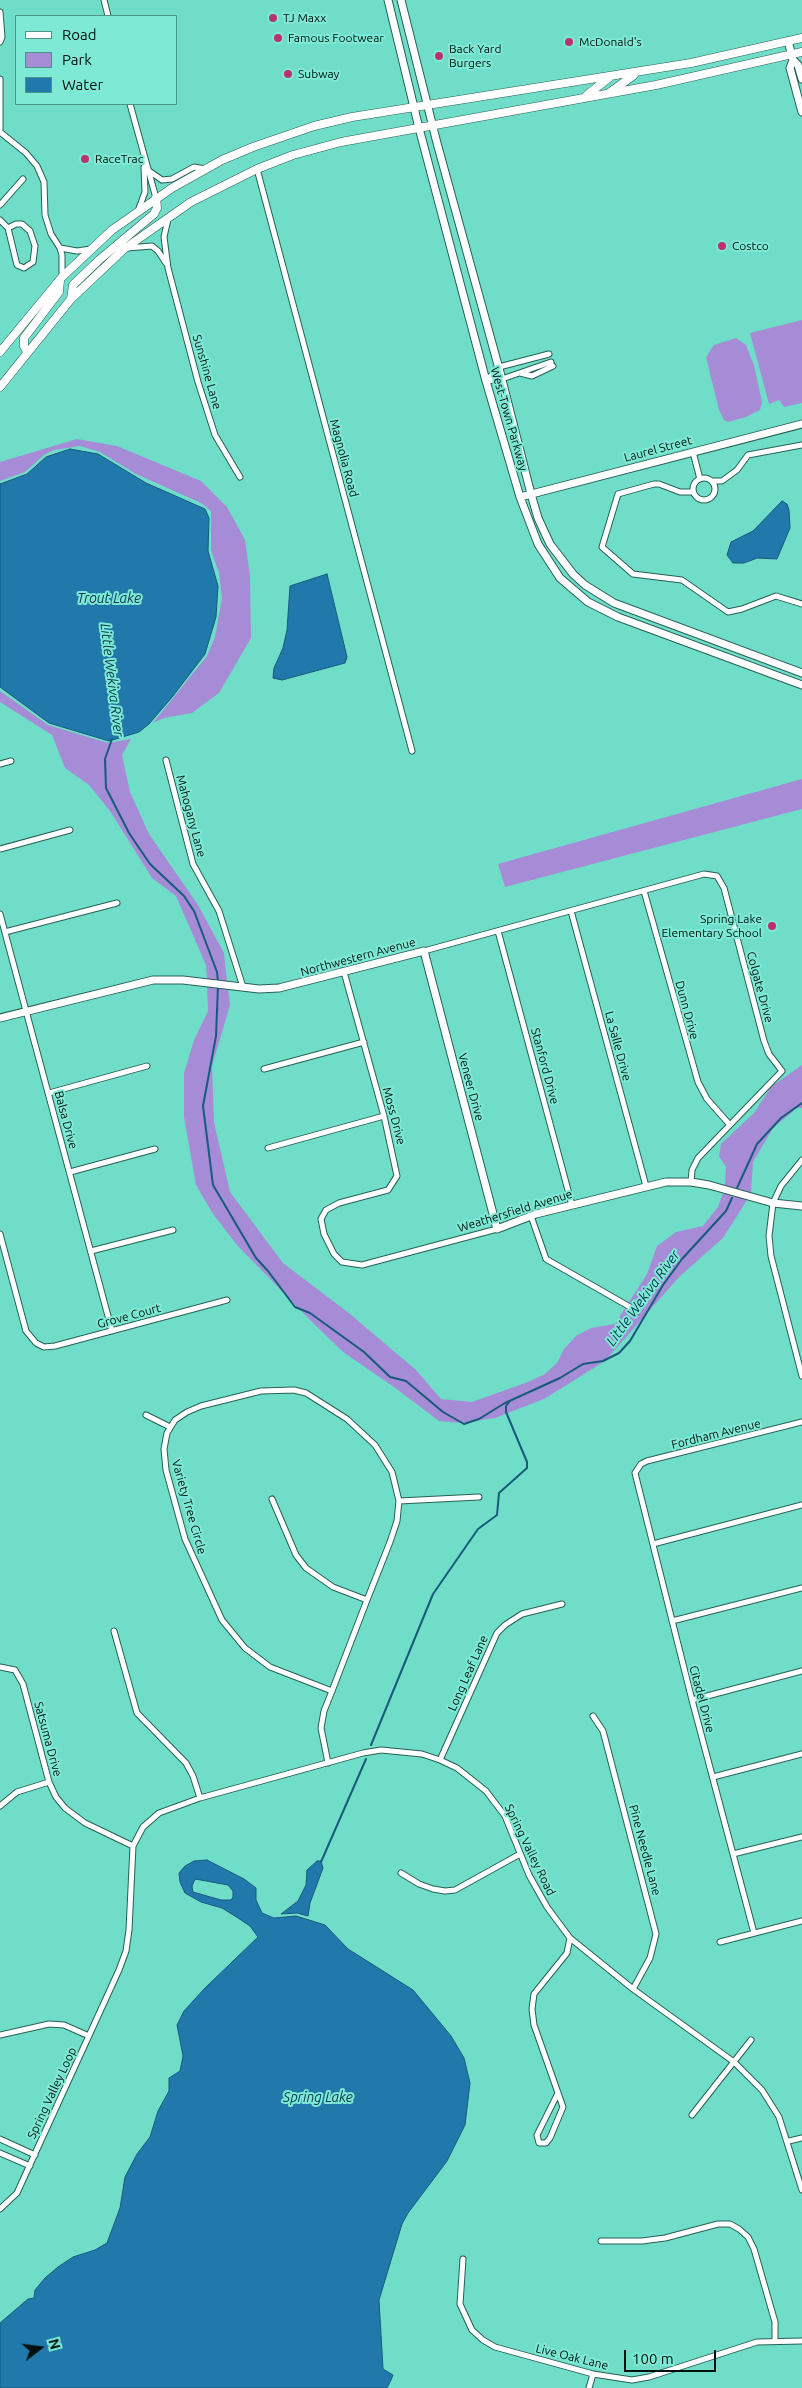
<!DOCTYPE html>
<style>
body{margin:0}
#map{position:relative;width:802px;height:2388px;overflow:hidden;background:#70ddc8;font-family:Ubuntu,sans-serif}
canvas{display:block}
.legend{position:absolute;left:15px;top:15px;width:162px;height:90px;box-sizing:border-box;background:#7eead5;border:1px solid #4c9385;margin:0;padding:6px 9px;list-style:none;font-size:15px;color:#00110d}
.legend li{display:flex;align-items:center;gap:10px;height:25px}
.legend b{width:25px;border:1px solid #4c9385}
.north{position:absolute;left:15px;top:2323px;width:50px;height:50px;-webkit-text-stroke:4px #7eead5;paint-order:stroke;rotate:75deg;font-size:14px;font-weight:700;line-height:20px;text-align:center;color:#00110d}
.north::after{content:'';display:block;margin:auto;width:18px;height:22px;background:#00110d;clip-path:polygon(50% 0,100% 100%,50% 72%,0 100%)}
.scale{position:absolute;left:624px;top:2350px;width:92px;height:22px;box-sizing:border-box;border:2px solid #00110d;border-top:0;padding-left:6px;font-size:15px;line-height:18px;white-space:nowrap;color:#00110d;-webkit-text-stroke:4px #7eead5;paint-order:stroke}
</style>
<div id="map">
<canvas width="802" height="2388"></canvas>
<ul class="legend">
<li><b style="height:6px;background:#fff"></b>Road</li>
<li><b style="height:14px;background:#a68cd7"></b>Park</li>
<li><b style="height:14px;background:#2179ab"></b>Water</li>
</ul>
<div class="north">N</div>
<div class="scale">100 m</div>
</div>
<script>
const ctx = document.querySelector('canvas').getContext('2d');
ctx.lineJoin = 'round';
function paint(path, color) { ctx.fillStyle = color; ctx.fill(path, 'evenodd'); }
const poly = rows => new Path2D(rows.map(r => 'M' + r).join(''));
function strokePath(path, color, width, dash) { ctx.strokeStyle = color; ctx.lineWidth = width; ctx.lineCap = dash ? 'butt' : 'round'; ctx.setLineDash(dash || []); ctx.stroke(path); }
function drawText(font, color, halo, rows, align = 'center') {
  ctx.font = font + ' Ubuntu,sans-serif'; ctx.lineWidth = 4; ctx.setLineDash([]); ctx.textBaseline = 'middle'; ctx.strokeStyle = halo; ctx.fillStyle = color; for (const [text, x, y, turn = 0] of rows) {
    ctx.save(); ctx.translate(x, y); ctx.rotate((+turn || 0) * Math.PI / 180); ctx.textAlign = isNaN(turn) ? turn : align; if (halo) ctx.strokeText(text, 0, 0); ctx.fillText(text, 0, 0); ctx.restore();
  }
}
const green = poly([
 [802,320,802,403,784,407,779,400,769,404,750,333],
 [736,338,746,345,754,365,762,402,760,410,746,417,728,422,724,420,719,410,706,357,714,345],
 [77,439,117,446,201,481,227,507,245,540,250,576,251,638,219,693,192,713,164,718,153,723,207,656,215,637,222,598,219,573,211,550,211,511,201,503,136,474,100,452,80,446,54,450,44,455,25,472,0,481,0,462],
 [0,691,48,725,108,743,131,739,122,755,130,792,149,834,198,905,224,953,227,982,207,979,206,965,176,896,152,878,110,811,89,785,65,768,52,735,0,702],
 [802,779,802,809,505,887,498,864],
 [207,986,228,989,230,1005,212,1066,214,1122,230,1192,283,1263,350,1314,416,1370,441,1399,472,1402,528,1382,545,1374,557,1363,564,1349,576,1336,591,1328,615,1324,625,1308,638,1315,642,1310,629,1302,647,1274,657,1246,676,1232,703,1226,718,1207,723,1193,747,1200,723,1238,679,1277,605,1361,544,1399,495,1418,461,1423,439,1421,394,1387,343,1352,310,1320,237,1245,213,1214,196,1185,184,1117,184,1073,194,1040,208,1011],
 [802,1065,802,1108,797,1108,773,1128,753,1162,751,1194,725,1186,726,1167,719,1156,721,1144,754,1113,771,1087]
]);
const water = poly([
 [70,449,98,454,146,483,205,509,209,518,208,551,218,586,216,617,205,654,173,696,149,724,139,732,109,741,49,723,0,687,0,484,27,474,46,457,70,449],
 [782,501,787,504,789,510,790,528,777,559,757,558,744,563,733,563,727,555,731,542,753,531,782,501],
 [327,574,347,657,345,663,282,680,273,678,274,668,283,648,287,630,290,586,327,574],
 [207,1860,244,1879,256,1888,256,1900,262,1913,274,1918,296,1916,325,1925,348,1949,413,1990,451,2036,464,2058,470,2083,465,2125,447,2161,408,2213,402,2224,379,2300,383,2369,393,2375,391,2380,387,2388,0,2388,0,2323,28,2299,34,2298,35,2290,45,2278,58,2267,73,2257,95,2250,107,2243,120,2208,125,2177,137,2154,150,2137,158,2111,169,2091,169,2078,180,2071,183,2056,177,2025,184,2011,205,1988,258,1937,250,1926,238,1918,222,1908,201,1902,185,1893,180,1882,179,1873,185,1866,194,1861,207,1860],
 [195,1879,228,1885,233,1891,233,1897,231,1900,221,1900,193,1892,192,1886,195,1879],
 [317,1861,321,1861,323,1868,310,1903,308,1916,297,1913,281,1914,298,1901,306,1885,307,1870,317,1861]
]);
const stream = poly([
 [112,739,105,759,106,788,129,833,150,864,184,896,194,911,217,972,218,981],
 [218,986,216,1036,203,1106,213,1185,256,1258,268,1271,295,1307,310,1313,364,1352,390,1377,406,1381,443,1412,464,1424,479,1419,505,1403,560,1378,583,1364,603,1361,619,1353,630,1341,663,1285,682,1259,726,1211,732,1198],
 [737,1188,757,1144,781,1118,802,1103],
 [371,1745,433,1594,478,1529,497,1515,499,1493,527,1468,527,1462,506,1412,506,1406,510,1401],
 [321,1862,366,1759]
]);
const street = poly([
 [104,0,108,16],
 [0,12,2,37,0,42],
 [0,79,0,129],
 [130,104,156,198],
 [0,132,26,153,37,166,44,182,45,215,51,234,60,248,62,255,62,277],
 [257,169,412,751],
 [149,171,162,180,172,179,194,167,206,169],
 [0,205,23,179],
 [138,211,145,192,144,167],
 [168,219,164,237,168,268,198,382,215,435,240,477],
 [0,220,8,228,17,265,24,268,33,262,35,246,30,231,22,224,16,224,8,228],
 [60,248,77,251,91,249],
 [127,248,152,246,158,251,166,263],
 [549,354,499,367,486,381,502,379,551,362],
 [520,373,532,376,553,366],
 [693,452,700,479],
 '693 489a11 11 0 1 1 22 0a11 11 0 1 1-22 0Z',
 [712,481,722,481,737,470,748,455,802,445],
 [693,492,680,492,659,484,654,484,618,494,602,547,633,574,682,580,728,612,742,609,776,596,802,604],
 [166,760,193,864,219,911,243,987],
 [0,764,11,761],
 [0,849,70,830],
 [644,891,698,1082,707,1099,730,1125],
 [571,911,646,1186],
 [0,914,112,1331],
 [498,931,572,1205],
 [5,932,117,903],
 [424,951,704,874,717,876,724,888,764,1041,769,1054,782,1071,698,1158,692,1170,691,1182],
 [344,972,384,1116,397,1176,388,1190,339,1203,326,1210,321,1219,324,1234,334,1254,342,1262,362,1265,497,1229],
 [264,1069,364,1042],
 [49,1093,147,1066],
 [268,1148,384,1116],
 [802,1160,781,1186,773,1203,769,1236,771,1256,802,1376],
 [70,1172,155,1149],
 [531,1216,546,1259,637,1311],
 [0,1234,26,1331,36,1343,44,1347,55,1346,227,1300],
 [91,1251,173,1230],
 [146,1415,170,1427],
 [272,1499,296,1555,306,1568,333,1587,367,1600],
 [399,1501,479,1497],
 [653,1544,802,1505],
 [672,1621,802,1588],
 [114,1631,137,1713,186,1763,193,1776,200,1798],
 [0,1667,15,1670,23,1684,49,1782,56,1797,65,1808,85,1823,133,1846],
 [692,1700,802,1671],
 [593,1716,603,1731,656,1934,650,1958,633,1989],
 [440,1760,497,1633,505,1625,522,1614,562,1604],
 [328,1763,321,1728,324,1711,332,1691,367,1600,390,1542,397,1521,399,1501,392,1472,375,1445,347,1419,306,1393,294,1390,261,1391,201,1406,187,1412,175,1420,167,1433,164,1449,166,1470,185,1539,222,1620,245,1648,270,1667,332,1691],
 [713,1777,802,1754],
 [0,1806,17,1792,49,1782],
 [733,1854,802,1837],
 [401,1873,419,1884,433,1889,445,1891,455,1890,520,1854],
 [754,1933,692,1700,635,1473,641,1464,647,1461,802,1422],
 [720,1942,802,1921],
 [0,2035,49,2024,64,2025,89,2036],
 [558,2093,537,2135,539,2143,546,2143,550,2138,563,2107,534,2025,532,2009,534,1994,567,1953,570,1938],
 [692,2115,751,2040],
 [0,2139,35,2155],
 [789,2141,802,2138],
 [0,2153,30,2166],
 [0,2209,17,2193,119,1970,126,1951,129,1930,133,1846,143,1827,159,1813,200,1798,363,1753,381,1750,422,1754,440,1760,457,1768,486,1791,505,1816,529,1875,547,1907,570,1938,633,1989,734,2062,762,2090,779,2117,802,2190],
 [601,2241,642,2241,665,2238,718,2224,730,2224,739,2229,748,2237,754,2249,775,2322,775,2340],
 [463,2259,460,2304,472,2330,483,2340,495,2347,593,2374,632,2380,649,2377,757,2342,802,2341],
 [589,2388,593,2374]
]);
const secondary = poly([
 [388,0,419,128,486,381,520,497,538,544,560,578,588,602,618,617,802,685],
 [401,0,437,143,501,376,531,494,538,518,550,544,573,574,585,585,614,603,802,673],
 [788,41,793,60,790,68,802,112],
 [793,60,798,65,802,79],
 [520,497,802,424],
 [0,1018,153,980,183,980,259,989,279,988,424,951,497,1229,536,1214,666,1182,691,1182,709,1185,773,1203,802,1206]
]);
const primary = poly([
 [609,93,634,75],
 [587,95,610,77],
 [71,299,73,285,99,260,154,214,157,208,156,198],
 [0,352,62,277,112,230,172,188,222,160,253,147,314,126,352,117,691,63,802,38],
 [27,352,24,346,24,338,59,292,60,280],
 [0,387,71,299,124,249,191,202,257,169,293,155,341,142,656,85,802,52]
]);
const markers = [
 [273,18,5,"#bb316c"],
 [278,38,5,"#bb316c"],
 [569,42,5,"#bb316c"],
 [439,56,5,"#bb316c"],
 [288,74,5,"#bb316c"],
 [85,159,5,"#bb316c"],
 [722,246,5,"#bb316c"],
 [772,926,5,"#bb316c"]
];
const poiNames = [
 ["TJ Maxx",283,18],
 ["Famous Footwear",288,38],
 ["McDonald's",579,42],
 ["Back Yard",449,49],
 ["Burgers",449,63],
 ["Subway",298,74],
 ["RaceTrac",95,159],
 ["Costco",732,246],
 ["Spring Lake",762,919,"right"],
 ["Elementary School",762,933,"right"]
];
const streetNames = [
 ["Sunshine Lane",207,372,74],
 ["West Town Parkway",509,419,74],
 ["Laurel Street",658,449,-15],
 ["Magnolia Road",344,458,75],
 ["Mahogany Lane",191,816,75],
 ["Northwestern Avenue",358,957,-15],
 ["Colgate Drive",760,987,75],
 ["Dunn Drive",687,1010,75],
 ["La Salle Drive",618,1046,75],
 ["Stanford Drive",545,1066,75],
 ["Veneer Drive",471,1087,75],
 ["Moss Drive",394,1116,75],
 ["Balsa Drive",66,1120,75],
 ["Weathersfield Avenue",515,1211,-17],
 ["Grove Court",129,1316,-15],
 ["Fordham Avenue",716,1434,-14],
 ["Variety Tree Circle",189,1507,74],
 ["Long Leaf Lane",468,1673,-66],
 ["Citadel Drive",702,1699,75],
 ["Satsuma Drive",48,1739,75],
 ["Spring Valley Road",530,1850,64],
 ["Pine Needle Lane",645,1850,75],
 ["Spring Valley Loop",52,2093,-65],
 ["Live Oak Lane",572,2357,14]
];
const waterNames = [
 ["Trout Lake",109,598],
 ["Little Wekiva River",112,680,83],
 ["Little Wekiva River",643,1298,-54],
 ["Spring Lake",318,2097]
];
paint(green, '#a68cd7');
paint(water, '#2179ab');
strokePath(water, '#175a7c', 1);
strokePath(stream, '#175a7c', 2);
strokePath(street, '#266156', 7);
strokePath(secondary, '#266156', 9);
strokePath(primary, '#266156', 9);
strokePath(street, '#fff', 5);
strokePath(secondary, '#fff', 7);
strokePath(primary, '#fff', 8);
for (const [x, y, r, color] of markers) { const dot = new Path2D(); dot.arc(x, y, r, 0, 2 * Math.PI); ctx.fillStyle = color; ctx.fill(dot); strokePath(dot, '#7eead5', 2); }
drawText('12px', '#00110d', '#7eead5', poiNames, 'left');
drawText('12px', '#00110d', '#7eead5', streetNames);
drawText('italic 14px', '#053651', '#7eead5', waterNames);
</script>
